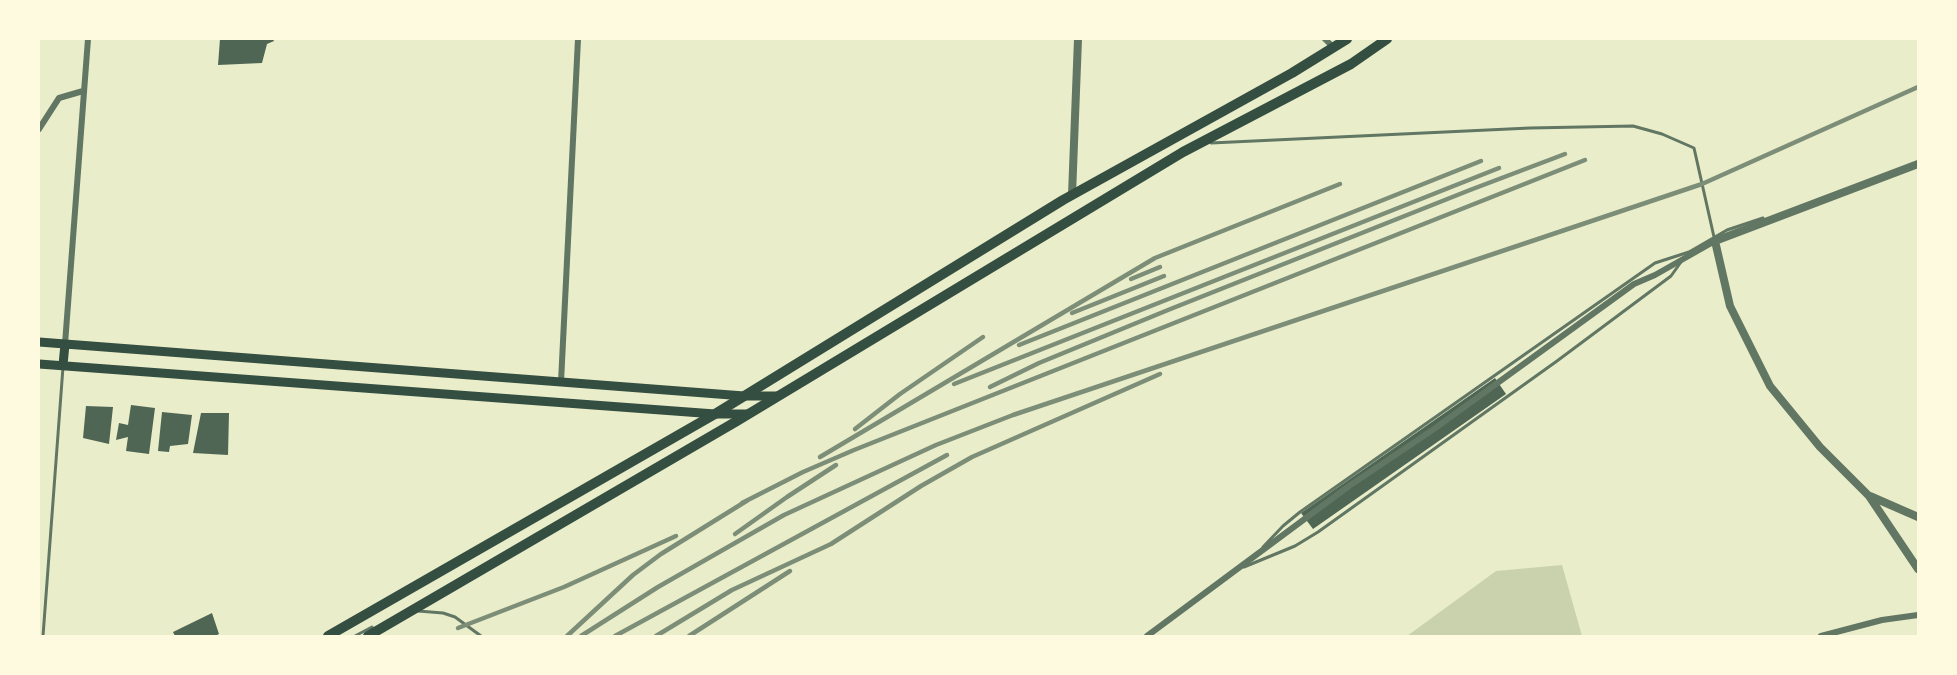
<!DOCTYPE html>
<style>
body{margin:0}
#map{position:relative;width:1957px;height:675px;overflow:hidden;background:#e9edc9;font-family:"Roboto Condensed",sans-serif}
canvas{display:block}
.frame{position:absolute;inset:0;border:40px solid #fefae0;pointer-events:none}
</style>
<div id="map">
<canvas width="1957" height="675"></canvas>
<div class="frame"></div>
</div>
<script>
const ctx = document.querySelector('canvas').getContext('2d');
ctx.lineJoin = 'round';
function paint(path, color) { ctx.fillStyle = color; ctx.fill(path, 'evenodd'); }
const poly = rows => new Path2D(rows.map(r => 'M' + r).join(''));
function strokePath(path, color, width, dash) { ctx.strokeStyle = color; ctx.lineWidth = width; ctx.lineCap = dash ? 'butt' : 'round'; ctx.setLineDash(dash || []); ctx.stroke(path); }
const green = poly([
 [1562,565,1582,636,1407,636,1496,571]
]);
const building = poly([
 [220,39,273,39,274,41,267,44,262,63,218,65],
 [1495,378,1506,394,1313,529,1301,513],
 [131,405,155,408,149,454,126,451,128,437,116,440,119,423,128,425],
 [86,406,113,407,109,444,83,438],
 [162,412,192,415,188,444,170,446,169,452,158,451],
 [201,413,229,413,228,455,193,453],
 [212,613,219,634,215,636,175,636,173,632]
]);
const service = poly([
 [1211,143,1530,128,1633,126,1662,134,1694,148,1714,237],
 [1263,547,1283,526,1300,512,1655,263,1689,252,1727,230,1763,218],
 [1244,567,1295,546,1318,532,1557,361,1671,276,1681,262],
 [418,611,443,613,455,617,481,636],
 [43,636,63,367],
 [355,636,372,627]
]);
const minor = poly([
 [1325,39,1333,47],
 [39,129,59,98,83,91],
 [65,344,88,39],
 [561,382,578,39],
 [1147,636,1349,486,1434,429,1634,284,1655,275,1715,241],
 [1821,636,1882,620,1918,615]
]);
const tertiary = poly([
 [1918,164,1715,241,1730,306,1770,386,1820,447,1869,496,1918,569],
 [1072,195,1078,39],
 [1870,496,1918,517]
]);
const secondary = poly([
 [39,342,744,396,777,396],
 [39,364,715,414,747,414],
 [63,365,65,344]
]);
const primary = poly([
 [328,636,715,414,1063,200,1292,73,1347,39],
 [368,636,737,421,1183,152,1351,64,1387,39]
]);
const rail = poly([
 [1131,279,1160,267],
 [1072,313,1164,276],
 [1019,345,1481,161],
 [954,384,1499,168],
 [990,387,1039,363,1168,310,1470,190,1565,154],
 [855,429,900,394,983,337],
 [820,457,1155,258,1340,184],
 [742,503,803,472,854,450,1585,160],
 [735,534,787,497,836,465],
 [458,628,564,587,676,536],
 [567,636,633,575,661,554,748,500],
 [581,636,658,587,784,515,936,445,1013,415,1702,184,1918,87],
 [615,636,947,455],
 [656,636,732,590,831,544,921,486,972,457,1160,374],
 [689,636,790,571]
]);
paint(green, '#cad2ad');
paint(building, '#4f6655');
strokePath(service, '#617663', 3);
strokePath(minor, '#617663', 6);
strokePath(tertiary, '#617663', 8);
strokePath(secondary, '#344e41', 9);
strokePath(primary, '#344e41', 10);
strokePath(rail, '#7c8e77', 4.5);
</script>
